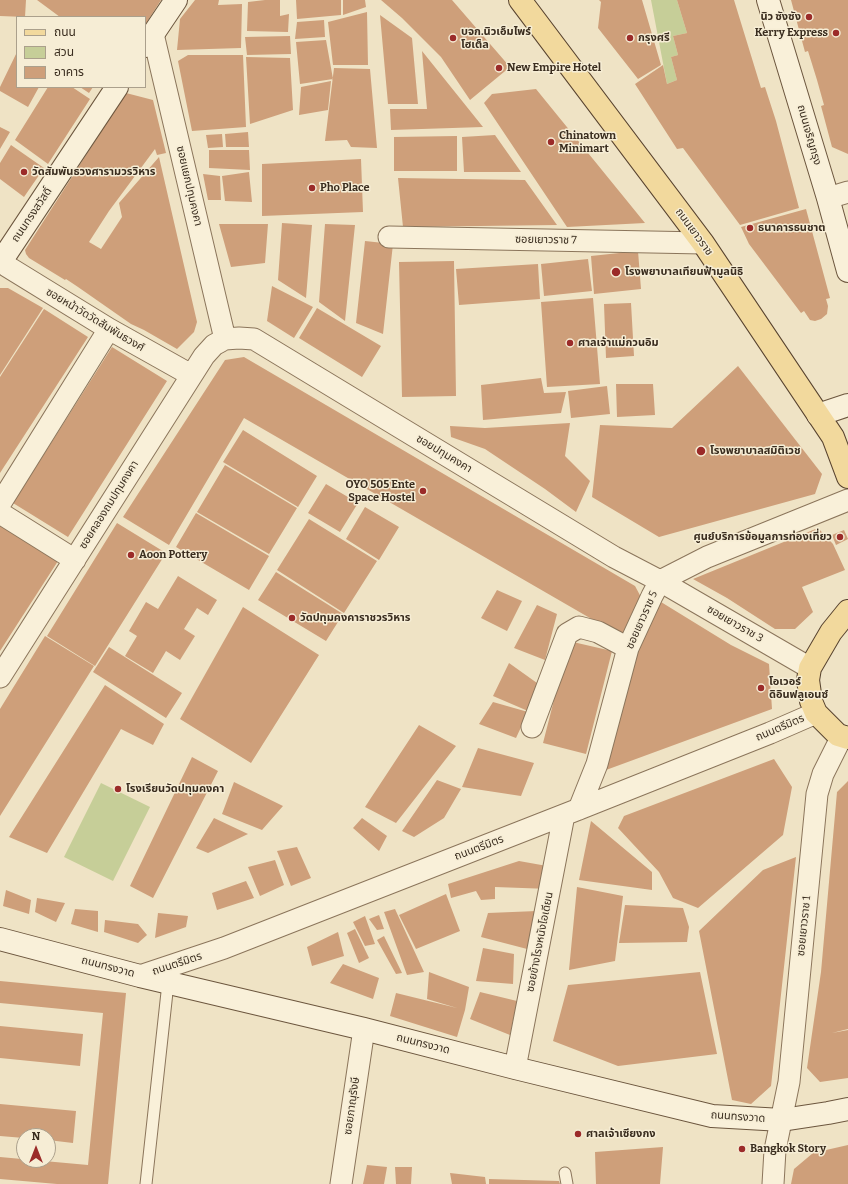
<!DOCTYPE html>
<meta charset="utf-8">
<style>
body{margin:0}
#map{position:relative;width:848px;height:1184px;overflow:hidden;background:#efe3c5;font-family:Bitter,"Noto Sans Thai",serif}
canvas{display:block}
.legend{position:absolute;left:16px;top:16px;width:130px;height:72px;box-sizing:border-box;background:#f6edd5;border:1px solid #aba08c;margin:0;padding:5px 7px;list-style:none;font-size:12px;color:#3a2d1f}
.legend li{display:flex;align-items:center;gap:8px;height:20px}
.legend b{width:20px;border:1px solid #aba08c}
.north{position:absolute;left:16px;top:1128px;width:40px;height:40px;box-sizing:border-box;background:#f6edd5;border:1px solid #aba08c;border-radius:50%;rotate:0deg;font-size:11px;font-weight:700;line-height:16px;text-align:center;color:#3a2d1f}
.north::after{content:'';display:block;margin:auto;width:14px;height:18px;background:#9b2b29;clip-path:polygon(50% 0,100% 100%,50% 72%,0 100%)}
</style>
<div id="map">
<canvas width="848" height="1184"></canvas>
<ul class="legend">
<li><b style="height:5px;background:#f2d99d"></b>ถนน</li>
<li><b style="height:11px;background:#c6ce98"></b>สวน</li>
<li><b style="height:11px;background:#ce9f7a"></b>อาคาร</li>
</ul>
<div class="north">N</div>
</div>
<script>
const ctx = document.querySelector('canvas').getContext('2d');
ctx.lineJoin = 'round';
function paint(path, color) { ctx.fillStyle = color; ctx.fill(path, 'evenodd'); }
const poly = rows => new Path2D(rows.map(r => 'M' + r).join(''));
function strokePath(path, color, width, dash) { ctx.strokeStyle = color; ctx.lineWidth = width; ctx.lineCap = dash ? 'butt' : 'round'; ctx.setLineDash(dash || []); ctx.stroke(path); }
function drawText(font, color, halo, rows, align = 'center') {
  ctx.font = font + ' Bitter,"Noto Sans Thai",serif'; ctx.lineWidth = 3; ctx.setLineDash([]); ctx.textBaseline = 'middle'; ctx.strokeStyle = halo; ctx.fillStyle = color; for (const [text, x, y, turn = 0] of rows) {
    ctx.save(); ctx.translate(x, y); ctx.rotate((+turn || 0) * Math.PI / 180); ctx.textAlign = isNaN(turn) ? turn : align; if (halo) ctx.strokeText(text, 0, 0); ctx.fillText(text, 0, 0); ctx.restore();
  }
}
const green = poly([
 [651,0,677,0,687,33,673,36,678,55,671,57,677,80,667,84],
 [101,783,150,807,113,881,64,857]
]);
const building = poly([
 [0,0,26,0,25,17,0,16],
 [37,0,161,0,145,25,145,17,60,17],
 [195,0,219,0,218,5,242,4,241,48,177,50,180,19],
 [265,0,280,0,280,16,289,14,288,32,247,31,248,2],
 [296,0,341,0,341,15,297,19],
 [343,0,365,0,366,7,343,15],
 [381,0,452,0,510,67,470,100,441,57,402,18],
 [599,0,642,0,661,65,638,79,598,28,601,2],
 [677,0,734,0,761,88,765,87,776,121,799,208,740,225,683,148,677,149,635,84,663,65,667,84,677,80,671,57,678,55,673,36,687,33],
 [791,0,848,0,848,154,832,147,821,106,824,105,817,80,808,51,805,52],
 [367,12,368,65,333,65,328,22],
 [380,15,412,38,418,104,388,104],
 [324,20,325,37,295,39,297,22],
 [290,36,291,54,247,55,245,37],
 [326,40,333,79,300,84,296,42],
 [422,51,483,127,391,130,390,109,427,109],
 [17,52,17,87,39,87,28,107,0,91,0,87],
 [188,55,243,55,246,127,192,131,178,61],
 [246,57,290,58,293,110,250,124],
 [334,68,370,69,377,148,351,147,347,140,325,141],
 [331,81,328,110,299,115,301,87],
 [48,87,72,87,90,99,48,164,15,140],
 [80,87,93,87,89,93],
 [536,89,645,223,567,227,484,103,492,94],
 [126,93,153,100,166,153,157,155,155,149,109,211,89,242,101,249,122,217,119,203,159,157,197,322,194,332,177,349,144,330,131,324,78,287,66,279,65,280,29,258,26,254,25,250],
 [0,127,10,132,0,149],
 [248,132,249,147,226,147,225,134],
 [222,134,223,147,208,148,206,135],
 [495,135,521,172,464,172,462,137],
 [457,136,457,171,394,171,394,137],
 [11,145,44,168,24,197,0,179,0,163],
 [209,150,249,150,250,170,209,168],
 [361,159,363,212,262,216,262,164],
 [249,172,252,202,225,201,222,176],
 [203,174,220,176,221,200,208,200],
 [398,178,525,180,557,225,403,227],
 [806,209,830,298,826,299,828,306,827,314,821,319,815,321,810,320,804,311,801,313,749,244,741,227],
 [282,223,312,225,306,298,278,280],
 [219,224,268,224,265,263,231,267],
 [325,224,355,225,345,321,319,302],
 [365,241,393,244,383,334,356,323],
 [638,251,641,289,594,294,591,256],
 [588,259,592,291,544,296,541,264],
 [454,261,456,396,402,397,399,262],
 [538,264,540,299,459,305,456,269],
 [272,286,313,307,294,338,267,321],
 [0,288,8,288,43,308,0,375],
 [593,298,600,384,547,387,541,302],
 [631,303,634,356,606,358,604,304],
 [317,308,381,346,362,377,299,338],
 [44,309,88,337,0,473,0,377],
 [112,347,167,381,68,537,13,503],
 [244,357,635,586,642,599,621,636,244,418,169,545,123,517,225,360],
 [738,366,822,474,815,494,659,537,592,497,600,425,672,428],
 [541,378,544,393,566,392,561,413,483,420,481,385],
 [616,384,653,384,655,415,617,417],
 [607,386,610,414,571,418,568,391],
 [570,423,565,456,590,481,576,512,545,489,485,449,451,437,450,426,485,428],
 [243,430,317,476,298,507,223,462],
 [225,465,297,508,269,554,197,512],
 [326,484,358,503,340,532,308,513],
 [365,507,399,527,379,560,346,539],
 [196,513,269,556,249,590,176,547],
 [309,519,377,561,344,613,277,570],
 [117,523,166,553,95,666,47,636],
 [0,525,58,561,0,651],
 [818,528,833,544,845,570,802,587,813,612,795,629,775,629,727,598,693,579],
 [844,530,848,539,836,545,832,535],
 [276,572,343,614,326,641,258,600],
 [178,576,217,600,208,615,197,608,184,629,195,636,180,660,166,651,153,673,125,656,137,636,129,631,146,602,158,609],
 [497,590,522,601,507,631,481,618],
 [661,602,731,645,769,664,772,709,606,770,619,716,637,653],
 [537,605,557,614,545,660,514,648],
 [243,607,319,655,251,763,180,719],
 [45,636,94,666,0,816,0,709],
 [573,642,612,651,586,754,543,743,565,657],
 [109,647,182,693,166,718,93,672],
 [509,663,537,683,528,711,493,696],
 [105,685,164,724,153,745,121,729,47,853,9,837],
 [493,702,528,712,516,738,479,724],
 [419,725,456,746,396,823,365,807],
 [478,748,534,763,521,796,462,787],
 [192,757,218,771,153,898,130,886],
 [774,759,792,787,783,835,698,908,673,898,659,872,618,828,624,816],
 [437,780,461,789,444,818,414,837,402,831],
 [848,781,848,1029,832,1033,848,1030,848,1078,820,1082,807,1068,821,972,837,792],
 [234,782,283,806,262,830,222,814],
 [214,818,248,834,208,853,196,848],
 [362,818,387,836,379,851,353,828],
 [591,821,652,872,652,890,579,880],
 [297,847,311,878,291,886,277,851],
 [796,857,771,1086,751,1104,732,1100,699,931,763,870],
 [275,860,284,885,260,896,248,867],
 [519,861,547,866,550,889,495,887,495,899,481,900,476,891,451,898,448,884],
 [246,881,254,898,217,910,212,893],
 [577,887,623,896,615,961,569,970],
 [6,890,31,900,29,914,3,906],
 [446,894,460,931,416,949,399,915],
 [37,898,65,903,56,922,35,912],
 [625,905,683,908,689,927,687,942,619,943],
 [75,909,98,911,98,932,71,924],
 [395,909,424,972,407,975,384,912],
 [537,911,531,950,481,937,488,913],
 [158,913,188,916,186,927,155,938],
 [379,915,384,929,377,930,369,919],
 [365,916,375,944,365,946,353,922],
 [105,920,138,924,147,935,138,943,104,932],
 [355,929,369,958,359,963,347,933],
 [338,932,344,956,312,966,307,947],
 [384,936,402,973,396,974,377,940],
 [483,948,514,954,513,984,476,981],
 [343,964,379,978,373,999,330,983],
 [429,972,469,987,465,1010,457,1037,390,1016,396,993,457,1008,427,999],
 [700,972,717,1054,618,1066,553,1041,568,985],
 [0,981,126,993,108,1184,57,1184,0,1179,0,1157,88,1165,103,1013,0,1003],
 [480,992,517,1001,510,1035,470,1019],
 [0,1026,83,1034,80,1066,0,1058],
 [0,1104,76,1111,73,1143,48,1140,48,1136,24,1136,24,1138,0,1136],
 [848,1145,848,1184,791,1184,794,1169,813,1153],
 [663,1147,660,1184,596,1184,595,1152],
 [367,1165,387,1167,384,1184,363,1184],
 [395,1167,412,1167,411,1184,396,1184],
 [450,1173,485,1177,486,1184,452,1184],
 [489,1179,559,1181,560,1184,489,1184]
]);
const lane = poly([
 [565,1173,567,1184],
 [146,1184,168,983]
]);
const street = poly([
 [153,34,225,339],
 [828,198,848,192],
 [389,237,703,243],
 [0,262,109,329,191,375],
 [0,504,109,329],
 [0,513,75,560],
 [0,677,204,356,214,345,225,339,239,338,254,339,614,557,660,581,810,668],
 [532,727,567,634,579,627,598,632,628,648],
 [579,809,597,764,628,648,652,596,660,581,707,557,848,500],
 [140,976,224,948,579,809,770,733,816,713],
 [515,1068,564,815],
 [341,1184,364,1029],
 [773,1184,775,1150,789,1082,817,794,823,774,842,736]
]);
const secondary = poly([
 [768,0,828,198,848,271],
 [145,46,176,0],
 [0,263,117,87],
 [818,415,848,405],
 [0,939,140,976,364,1029,515,1068,712,1116,782,1120,828,1113,848,1109]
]);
const primary = poly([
 [520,0,703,243,833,437,848,477],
 [848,611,831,632,810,668,808,680,811,701,816,713,838,735,848,738]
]);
const markers = [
 [809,17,4,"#9b2b29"],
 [836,33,4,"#9b2b29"],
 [453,38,4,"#9b2b29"],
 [630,38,4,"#9b2b29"],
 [499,68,4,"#9b2b29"],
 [551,142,4,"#9b2b29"],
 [24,172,4,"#9b2b29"],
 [312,188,4,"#9b2b29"],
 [750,228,4,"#9b2b29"],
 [616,272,5,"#9b2b29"],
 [570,343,4,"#9b2b29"],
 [701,451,5,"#9b2b29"],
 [423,491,4,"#9b2b29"],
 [840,537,4,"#9b2b29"],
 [131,555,4,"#9b2b29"],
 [292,618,4,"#9b2b29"],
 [761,688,4,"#9b2b29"],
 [118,789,4,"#9b2b29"],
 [578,1134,4,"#9b2b29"],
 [742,1149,4,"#9b2b29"]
];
const poiNames = [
 ["นิว ซังซัง",801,17,"right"],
 ["บจก.นิวเอ็มไพร์",461,32],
 ["โฮเต็ล",461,45],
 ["Kerry Express",828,33,"right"],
 ["กรุงศรี",638,38],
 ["New Empire Hotel",507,68],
 ["Chinatown",559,136],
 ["Minimart",559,149],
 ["วัดสัมพันธวงศารามวรวิหาร",32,172],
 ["Pho Place",320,188],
 ["ธนาคารธนชาต",758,228],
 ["โรงพยาบาลเทียนฟ้ามูลนิธิ",625,272],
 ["ศาลเจ้าแม่กวนอิม",578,343],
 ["โรงพยาบาลสมิติเวช",710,451],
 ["OYO 505 Ente",415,485,"right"],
 ["Space Hostel",415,498,"right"],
 ["ศูนย์บริการข้อมูลการท่องเที่ยว",832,537,"right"],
 ["Aoon Pottery",139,555],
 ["วัดปทุมคงคาราชวรวิหาร",300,618],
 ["โอเวอร์",769,682],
 ["ดิอินฟลูเอนซ์",769,695],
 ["โรงเรียนวัดปทุมคงคา",126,789],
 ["ศาลเจ้าเซียงกง",586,1134],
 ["Bangkok Story",750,1149]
];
const streetNames = [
 ["ถนนเจริญกรุง",809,135,74],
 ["ซอยแยกปทุมคงคา",189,186,77],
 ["ถนนทรงสวัสดิ์",32,215,-56],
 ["ถนนเยาวราช",694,232,54],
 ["ซอยเยาวราช 7",546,240,1],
 ["ซอยหน้าวัดวัดสัมพันธวงศ์",95,320,31],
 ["ซอยปทุมคงคา",444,454,31],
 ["ซอยคลองถมปทุมคงคา",109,505,-58],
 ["ซอยเยาวราช 5",642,620,-66],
 ["ซอยเยาวราช 3",735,624,30],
 ["ถนนตรีมิตร",780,728,-23],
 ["ถนนตรีมิตร",479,848,-21],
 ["ซอยเยาวราช 1",804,926,-84],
 ["ซอยข้างโรงหนังโอเดียน",540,942,-79],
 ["ถนนตรีมิตร",177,964,-18],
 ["ถนนทรงวาด",108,967,15],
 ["ถนนทรงวาด",423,1044,14],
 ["ซอยภาณุรังษี",352,1106,-82],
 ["ถนนทรงวาด",738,1117,4]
];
paint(green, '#c6ce98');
paint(building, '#ce9f7a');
strokePath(lane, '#8b755b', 13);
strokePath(street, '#8b755b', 23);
strokePath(secondary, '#6c563e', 24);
strokePath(primary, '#58432f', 24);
strokePath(lane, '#f9f0d9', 11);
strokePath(street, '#f9f0d9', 21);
strokePath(secondary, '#f9f0d9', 22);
strokePath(primary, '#f2d99d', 22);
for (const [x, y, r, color] of markers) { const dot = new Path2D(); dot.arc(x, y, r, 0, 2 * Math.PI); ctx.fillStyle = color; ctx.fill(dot); strokePath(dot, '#f6edd5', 1.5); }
drawText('bold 11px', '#3a2d1f', '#f6edd5', poiNames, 'left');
drawText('11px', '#3a2d1f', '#f6edd5', streetNames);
</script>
